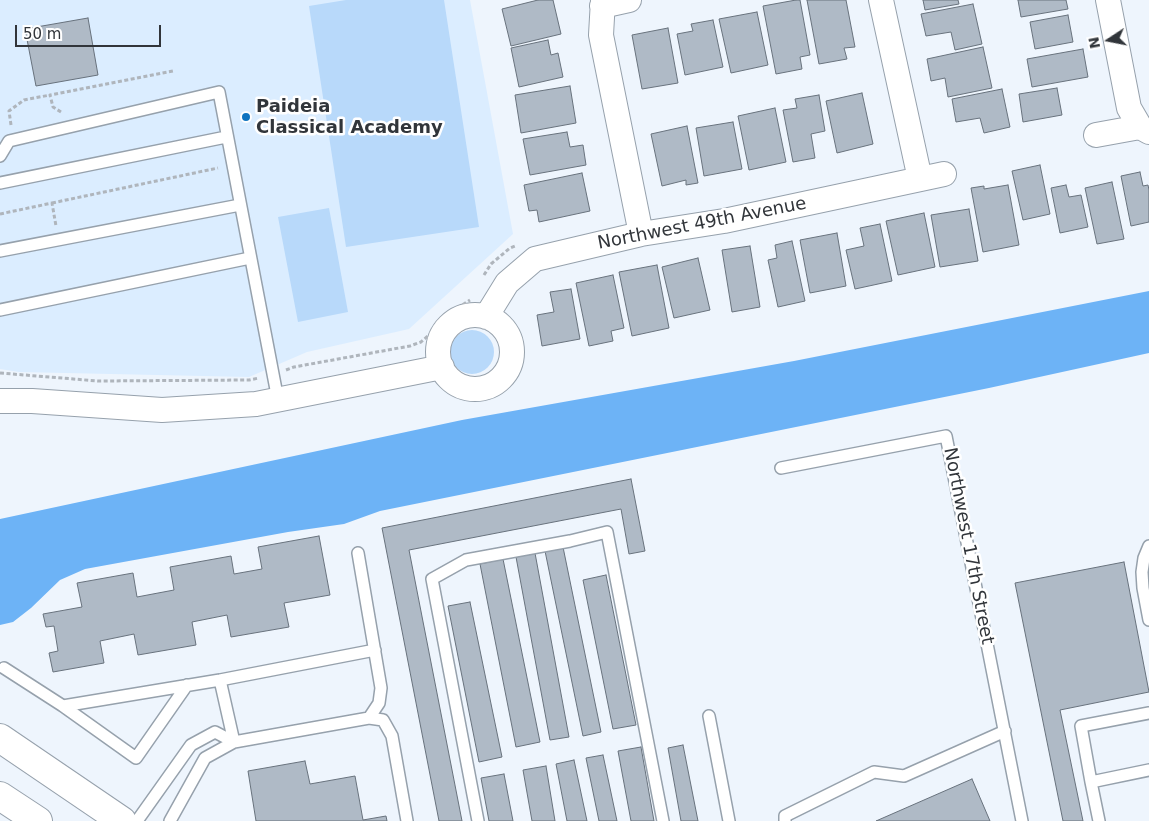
<!DOCTYPE html>
<style>
body{margin:0}
#map{position:relative;width:1149px;height:821px;overflow:hidden;background:#eef5fd;font-family:"DejaVu Sans",sans-serif}
canvas{display:block}
.north{position:absolute;left:1084px;top:15px;width:50px;height:50px;-webkit-text-stroke:4px #fff;paint-order:stroke;rotate:259deg;font-size:14px;font-weight:700;line-height:20px;text-align:center;color:#31353a}
.north::after{content:'';display:block;margin:auto;width:18px;height:22px;background:#31353a;clip-path:polygon(50% 0,100% 100%,50% 72%,0 100%)}
.scale{position:absolute;left:15px;top:25px;width:146px;height:22px;box-sizing:border-box;border:2px solid #31353a;border-top:0;padding-left:6px;font-size:15px;line-height:18px;white-space:nowrap;color:#31353a;-webkit-text-stroke:4px #fff;paint-order:stroke}
</style>
<div id="map">
<canvas width="1149" height="821"></canvas>
<div class="north">N</div>
<div class="scale">50 m</div>
</div>
<script>
const ctx = document.querySelector('canvas').getContext('2d');
ctx.lineJoin = 'round';
function paint(path, color) { ctx.fillStyle = color; ctx.fill(path, 'evenodd'); }
const poly = rows => new Path2D(rows.map(r => 'M' + r).join(''));
function strokePath(path, color, width, dash) { ctx.strokeStyle = color; ctx.lineWidth = width; ctx.lineCap = dash ? 'butt' : 'round'; ctx.setLineDash(dash || []); ctx.stroke(path); }
function drawText(font, color, halo, rows, align = 'center') {
  ctx.font = font + ' "DejaVu Sans",sans-serif'; ctx.lineWidth = 5; ctx.setLineDash([]); ctx.textBaseline = 'middle'; ctx.strokeStyle = halo; ctx.fillStyle = color; for (const [text, x, y, turn = 0] of rows) {
    ctx.save(); ctx.translate(x, y); ctx.rotate((+turn || 0) * Math.PI / 180); ctx.textAlign = isNaN(turn) ? turn : align; if (halo) ctx.strokeText(text, 0, 0); ctx.fillText(text, 0, 0); ctx.restore();
  }
}
const built = poly([
 [0,0,470,0,513,234,409,329,307,352,249,377,19,372,0,369]
]);
const green = poly([
 [346,0,444,0,479,227,346,247,309,6],
 [329,208,348,312,298,322,278,217],
 '450 352a22 22 0 1 1 44 0a22 22 0 1 1-44 0Z'
]);
const water = poly([
 [1149,291,1149,353,989,388,380,511,344,524,288,532,85,569,60,580,31,608,13,622,0,625,0,519,462,420,794,361]
]);
const building = poly([
 [538,0,553,0,561,34,511,46,502,9,538,0],
 [796,0,800,0,810,55,800,57,802,69,776,74,763,6,796,0],
 [807,0,846,0,855,47,844,48,847,59,819,64,807,0],
 [923,0,958,0,959,4,925,10,923,0],
 [1018,0,1066,0,1068,9,1021,17,1018,0],
 [973,4,982,44,955,50,951,32,926,36,921,14,973,4],
 [757,12,768,65,731,73,719,19,757,12],
 [1068,15,1073,42,1035,49,1030,22,1068,15],
 [88,18,98,75,36,86,25,29,88,18],
 [713,20,723,67,685,75,677,34,693,31,691,24,713,20],
 [668,28,678,83,642,89,632,35,668,28],
 [548,40,551,55,558,53,563,77,519,87,511,48,548,40],
 [983,47,992,88,948,97,945,78,931,81,927,59,983,47],
 [1083,49,1088,77,1032,87,1027,59,1083,49],
 [570,86,576,123,521,133,515,95,570,86],
 [1057,88,1062,115,1023,122,1019,94,1057,88],
 [1002,89,1010,127,984,133,980,118,956,122,952,99,1002,89],
 [862,93,873,144,837,153,826,101,862,93],
 [819,95,825,131,811,134,815,158,793,162,783,110,797,108,795,99,819,95],
 [775,108,786,162,749,170,738,116,775,108],
 [733,122,742,169,704,176,696,128,733,122],
 [687,126,698,183,686,185,686,180,662,186,651,134,687,126],
 [567,132,570,147,583,145,586,165,530,175,523,139,567,132],
 [1040,165,1050,214,1023,220,1012,171,1040,165],
 [1140,172,1143,186,1148,185,1149,190,1149,222,1131,226,1121,176,1140,172],
 [582,173,590,211,539,222,537,210,529,211,524,185,582,173],
 [1112,182,1124,239,1097,244,1085,188,1112,182],
 [1008,185,1019,245,983,252,971,188,984,186,984,189,1008,185],
 [1066,185,1069,197,1081,195,1088,227,1060,233,1051,188,1066,185],
 [969,209,978,261,940,267,931,215,969,209],
 [924,213,935,267,898,275,886,221,924,213],
 [880,224,892,281,855,289,846,250,864,246,860,228,880,224],
 [837,233,846,286,810,293,800,240,837,233],
 [792,241,805,301,778,307,768,260,777,258,775,245,792,241],
 [750,246,760,307,732,312,722,250,750,246],
 [698,258,710,310,674,318,662,267,698,258],
 [657,265,669,328,632,336,619,272,657,265],
 [613,275,624,328,611,331,613,341,589,346,576,283,613,275],
 [571,289,580,339,542,346,537,315,554,312,550,292,571,289],
 [631,479,645,551,629,554,621,509,409,550,462,821,439,821,382,528,631,479],
 [319,536,330,595,284,603,289,627,231,637,227,615,192,622,196,645,138,655,134,634,100,641,104,663,53,672,49,653,58,651,54,626,46,627,43,614,82,607,77,583,133,573,137,597,174,590,170,567,231,556,234,574,262,569,258,547,319,536],
 [563,547,601,732,583,736,545,551,563,547],
 [535,553,569,737,550,740,516,557,535,553],
 [503,559,540,742,516,747,480,564,503,559],
 [1124,562,1149,692,1060,710,1083,821,1063,821,1015,583,1124,562],
 [606,575,636,725,613,729,583,580,606,575],
 [470,602,502,757,479,762,448,606,470,602],
 [683,745,698,821,681,821,668,748,683,745],
 [641,747,654,821,631,821,618,751,641,747],
 [603,755,617,821,599,821,586,758,603,755],
 [574,760,587,821,567,821,556,764,574,760],
 [305,761,310,784,355,776,363,820,386,816,387,821,256,821,248,771,305,761],
 [546,766,555,821,532,821,523,770,546,766],
 [504,774,513,821,489,821,481,778,504,774],
 [972,779,990,821,876,821,972,779]
]);
const path = poly([
 [61,112,53,107,50,95,173,71],
 [11,125,9,111,24,100,50,95],
 [52,203,218,168],
 [0,214,52,203,56,226],
 [484,275,491,264,510,248,515,246],
 [286,370,294,367,410,346,421,342,430,334,438,321,470,300],
 [0,373,98,381,249,380,259,378]
]);
const lane = poly([
 [0,156,9,141,219,92,278,400],
 [0,183,226,137],
 [0,251,240,205],
 [0,310,250,258],
 [781,468,946,436,1022,821],
 [1149,546,1144,558,1142,572,1143,588,1149,620],
 [358,553,381,688,379,703,369,718],
 [4,668,63,706,220,680,375,650],
 [220,680,234,742],
 [63,706,136,758,187,685],
 [709,716,729,821],
 [1091,782,1081,726,1149,713],
 [137,821,191,745,215,732,234,742],
 [170,821,205,758,234,742,369,718,383,720,392,736,407,821],
 [478,821,432,579,466,560,570,541,607,532,663,821],
 [785,821,785,816,874,772,904,776,1005,731],
 [1099,821,1091,782,1149,770]
]);
const street = poly([
 [603,0,601,35,641,234],
 [881,0,920,179],
 [1108,0,1129,108,1140,127],
 [602,6,629,0],
 [1096,135,1140,127,1149,132],
 '438 352a37 37 0 1 1 74 0a37 37 0 1 1-74 0Z',
 [486,317,507,283,535,259,641,234,724,221,944,174],
 [0,401,32,401,162,410,256,404,442,367]
]);
const secondary = poly([
 [0,738,122,821],
 [0,796,38,821]
]);
const markers = [
 [246,117,5,"#1074c0"]
];
const poiNames = [
 ["Paideia",256,107],
 ["Classical Academy",256,128]
];
const streetNames = [
 ["Northwest 49th Avenue",702,224,-11],
 ["Northwest 17th Street",968,546,79]
];
paint(built, '#dbedff');
paint(green, '#b8d9fa');
paint(water, '#6db3f6');
paint(building, '#afbac6');
strokePath(building, '#68727d', 1);
strokePath(lane, '#96a1ac', 14);
strokePath(street, '#96a1ac', 26);
strokePath(secondary, '#96a1ac', 30);
strokePath(path, '#afb5bc', 3, [4, 2.5]);
strokePath(lane, '#fff', 11);
strokePath(street, '#fff', 24);
strokePath(secondary, '#fff', 28);
for (const [x, y, r, color] of markers) { const dot = new Path2D(); dot.arc(x, y, r, 0, 2 * Math.PI); ctx.fillStyle = color; ctx.fill(dot); strokePath(dot, '#fff', 2); }
drawText('bold 18px', '#31353a', '#fff', poiNames, 'left');
drawText('18px', '#31353a', '#fff', streetNames);
</script>
